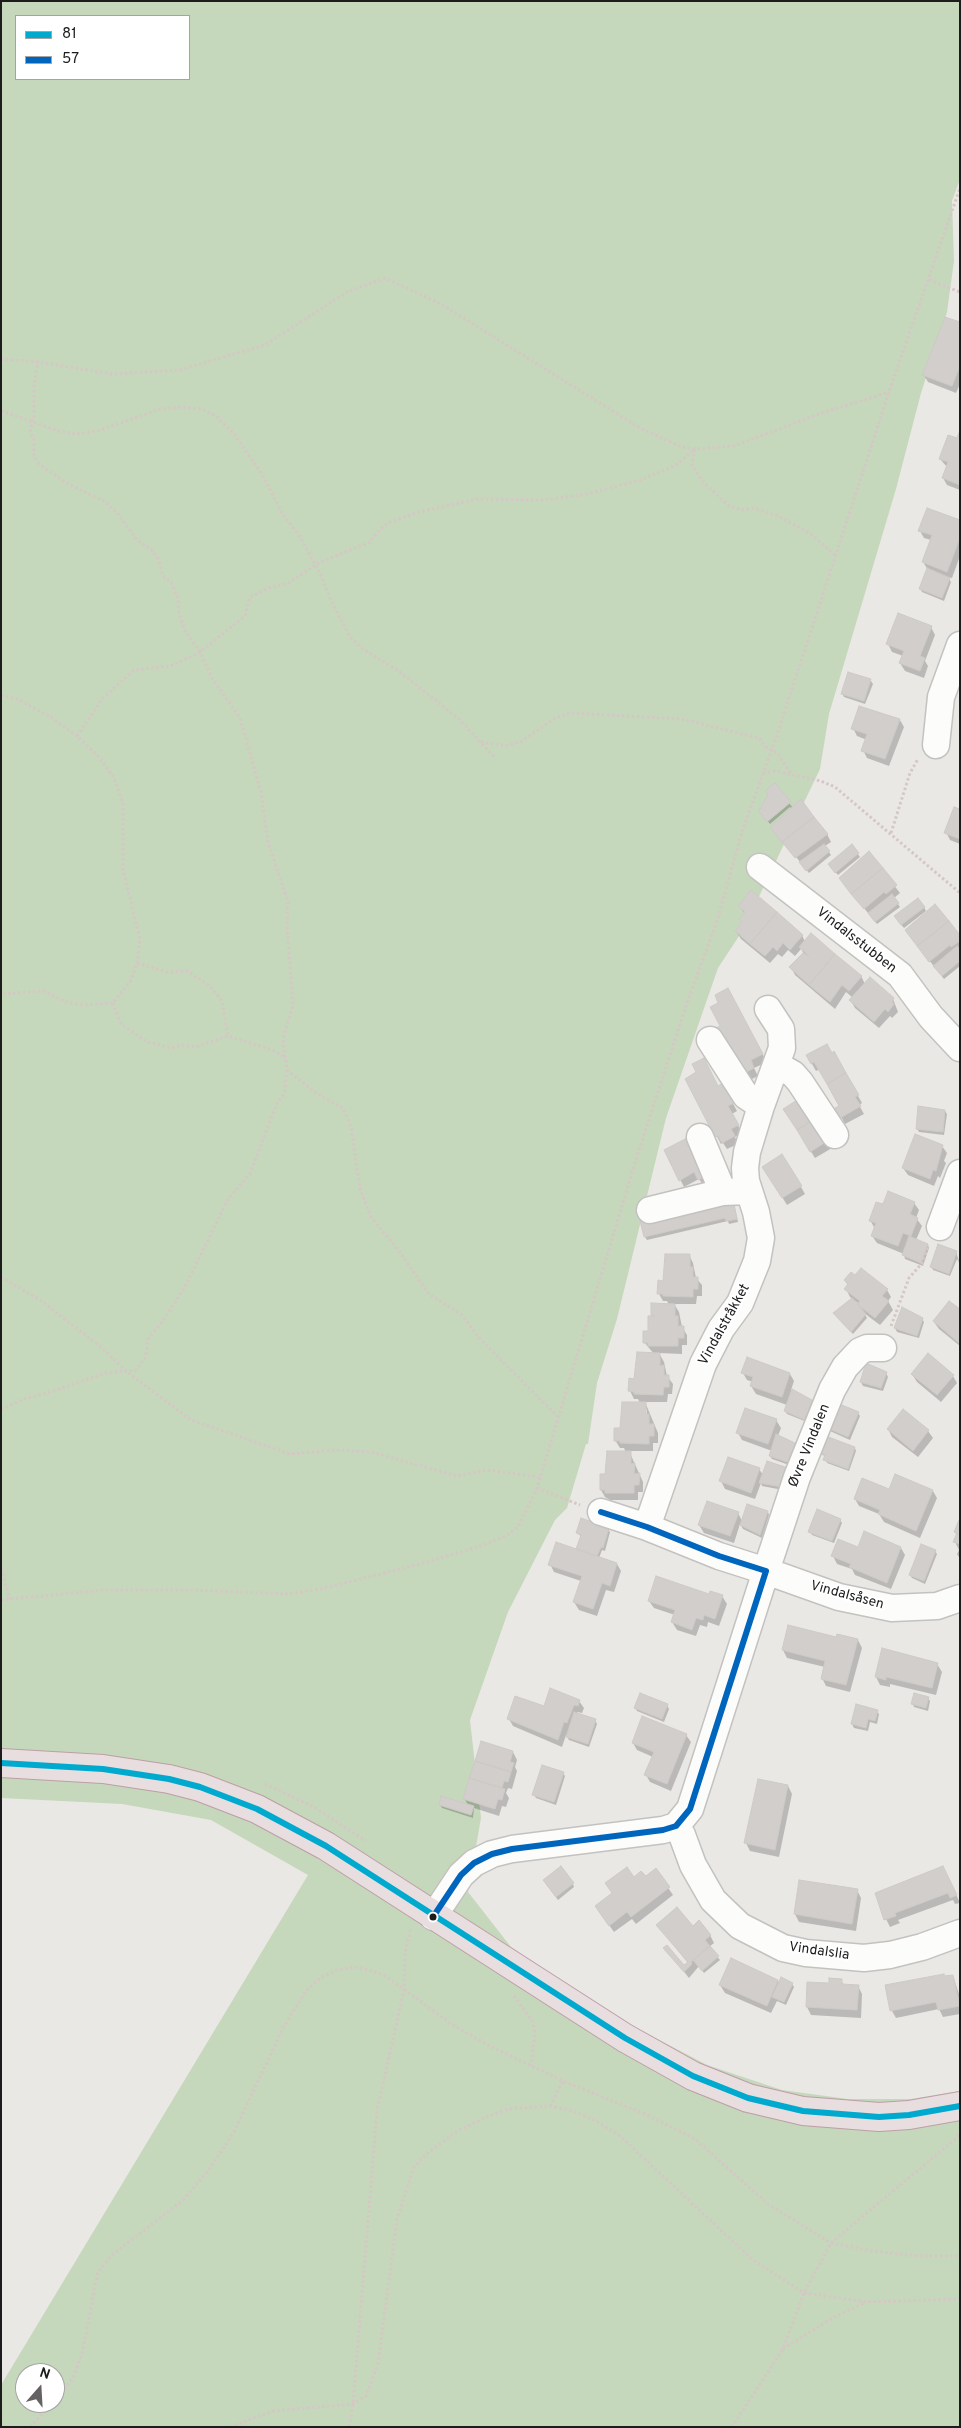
<!DOCTYPE html>
<meta charset="utf-8">
<style>
body{margin:0}
#map{position:relative;width:961px;height:2428px;overflow:hidden;background:#eae8e5;font-family:Overpass,sans-serif}
canvas{display:block}
.frame{position:absolute;inset:0;border:2px solid #1c1c1c;pointer-events:none}
.legend{position:absolute;left:15px;top:15px;width:175px;height:65px;box-sizing:border-box;background:#fff;border:1px solid #a4a4a4;margin:0;padding:6px 9px;list-style:none;font-size:15px;color:#1c1c1c}
.legend li{display:flex;align-items:center;gap:10px;height:25px}
.legend b{width:25px;border:1px solid #a4a4a4}
.north{position:absolute;left:15px;top:2363px;width:50px;height:50px;box-sizing:border-box;background:#fff;border:1px solid #a4a4a4;border-radius:50%;rotate:19deg;font-size:14px;font-weight:700;line-height:20px;text-align:center;color:#1c1c1c}
.north::after{content:'';display:block;margin:auto;width:18px;height:22px;background:#646362;clip-path:polygon(50% 0,100% 100%,50% 72%,0 100%)}
</style>
<div id="map">
<canvas width="961" height="2428"></canvas>
<div class="frame"></div>
<ul class="legend">
<li><b style="height:6px;background:#00a9ce"></b>81</li>
<li><b style="height:6px;background:#0065bd"></b>57</li>
</ul>
<div class="north">N</div>
</div>
<script>
const ctx = document.querySelector('canvas').getContext('2d');
ctx.lineJoin = 'round';
function paint(path, color) { ctx.fillStyle = color; ctx.fill(path, 'evenodd'); }
const poly = rows => new Path2D(rows.map(r => 'M' + r).join(''));
function strokePath(path, color, width, dash) { ctx.strokeStyle = color; ctx.lineWidth = width; ctx.lineCap = dash ? 'butt' : 'round'; ctx.setLineDash(dash || []); ctx.stroke(path); }
function drawText(font, color, halo, rows, align = 'center') {
  ctx.font = font + ' Overpass,sans-serif'; ctx.lineWidth = 4.5; ctx.setLineDash([]); ctx.textBaseline = 'middle'; ctx.strokeStyle = halo; ctx.fillStyle = color; for (const [text, x, y, turn = 0] of rows) {
    ctx.save(); ctx.translate(x, y); ctx.rotate((+turn || 0) * Math.PI / 180); ctx.textAlign = isNaN(turn) ? turn : align; if (halo) ctx.strokeText(text, 0, 0); ctx.fillText(text, 0, 0); ctx.restore();
  }
}
const forest = poly([
 [1,1,960,1,960,179,952,201,954,261,947,312,921,393,896,489,829,714,820,769,743,930,718,968,666,1118,617,1319,597,1383,588,1444,586,1444,567,1508,555,1520,508,1612,470,1720,481,1818,468,1892,511,1947,614,2016,707,2065,782,2090,848,2099,911,2099,960,2091,960,2427,1,2427,1,2385,308,1875,211,1820,122,1804,1,1798],
 [16,16,189,16,189,79,16,79],
 [25,2373,55,2373,55,2403,25,2403]
]);
const shadow = poly([
 [960,324,960,384,956,393,928,382,924,375],
 [960,435,960,490,947,485,943,478,947,467,940,459],
 [960,521,960,556,952,578,948,577,951,582,944,601,922,592,920,588,928,570,923,562,931,540,924,538,920,531],
 [931,627,935,635,925,661,928,666,924,678,905,671,900,663,903,656,892,652,888,644],
 [849,673,871,681,873,684,865,704,844,697,842,693],
 [900,720,904,727,889,766,867,758,863,750,867,740,857,736,853,728],
 [775,785,793,808,827,834,831,842,825,846,831,855,809,873,772,827,792,809,790,807,770,824,762,814],
 [960,811,960,844,950,840,946,832],
 [852,846,860,857,838,875,831,867],
 [869,853,900,893,894,898,900,907,877,924,845,885],
 [740,906,802,935,805,942,861,976,865,984,893,999,898,1012,892,1018,890,1016,879,1028,855,1008,851,1001,853,998,846,992,835,1009,795,975,791,967,804,954,801,949,795,956,788,950,782,957,778,954,770,963,741,939,736,931,743,924,740,919,745,914],
 [924,907,926,911,904,928,897,920],
 [906,931,960,937,960,966,944,979],
 [727,990,767,1062,754,1068,758,1076,746,1082,730,1056,721,1027,720,1003],
 [834,1053,862,1103,859,1105,864,1114,845,1124,837,1109,841,1106,820,1069,816,1071,807,1055],
 [686,1079,718,1087,723,1085,737,1111,732,1114,742,1133,735,1137,738,1144,727,1149,723,1143,721,1144],
 [945,1111,947,1114,944,1135,919,1132,917,1129],
 [789,1117,828,1140,832,1148,815,1158],
 [942,1146,947,1153,944,1161,946,1163,940,1178,938,1176,934,1186,908,1175,903,1168],
 [666,1151,715,1181,704,1186,699,1179,684,1187],
 [768,1174,801,1187,805,1194,787,1205],
 [914,1203,919,1210,916,1218,922,1226,916,1240,928,1245,929,1248,923,1266,905,1259,904,1254,877,1243,872,1236,875,1229,870,1220,883,1206],
 [734,1204,738,1222,729,1224,728,1221,647,1240,645,1237],
 [956,1252,960,1264,957,1259,950,1276,933,1270,931,1266],
 [689,1255,693,1263,696,1278,702,1285,702,1296,697,1296,696,1304,674,1304,679,1312,682,1327,687,1335,687,1345,682,1345,682,1354,659,1353,664,1362,667,1376,673,1384,672,1394,668,1394,667,1402,645,1402,658,1433,658,1443,653,1443,653,1451,629,1451,643,1482,643,1492,638,1492,638,1500,610,1500,605,1497,601,1490,606,1476,626,1453,624,1448,620,1448,615,1440,621,1429,640,1403,638,1399,634,1399,630,1391,654,1354,644,1342,650,1332,652,1304,669,1305,667,1301,663,1301,659,1294,664,1282],
 [645,1409,647,1409,647,1420],
 [845,1280,887,1290,891,1297,888,1301,893,1310,880,1325,864,1313,867,1318,853,1334,836,1316,835,1313,843,1305,857,1306,859,1304,850,1297,846,1289,848,1286],
 [960,1311,960,1346,939,1329,934,1322],
 [922,1319,924,1322,919,1338,897,1332,895,1328],
 [743,1373,790,1374,794,1381,791,1390,801,1394,813,1405,807,1422,787,1414,785,1411,787,1405,756,1394,751,1386,753,1382,747,1380],
 [886,1373,888,1377,883,1391,863,1386,861,1382],
 [912,1374,953,1376,957,1383,941,1402,917,1382],
 [904,1410,928,1431,933,1438,918,1457,892,1437,888,1429],
 [858,1413,860,1416,850,1440,830,1431,828,1428],
 [776,1420,781,1428,778,1436,792,1466,772,1459,770,1456,772,1451,742,1440,738,1433],
 [855,1448,856,1451,849,1471,827,1463,826,1457,818,1452],
 [759,1469,763,1475,787,1469,783,1490,762,1486,761,1483,755,1499,725,1489,721,1481],
 [889,1491,933,1491,937,1498,920,1538,884,1522,879,1514,859,1506,855,1499],
 [768,1512,769,1515,762,1538,743,1529,740,1524,734,1543,704,1533,699,1525,738,1513,742,1521],
 [840,1520,842,1523,834,1543,812,1535,810,1531],
 [960,1521,960,1559,957,1554,959,1550,955,1542,957,1536,955,1532],
 [608,1529,610,1532,605,1551,602,1550,599,1558,617,1564,621,1571,614,1592,606,1590,597,1616,579,1610,574,1602,581,1581,554,1572,550,1564,577,1550,581,1537,578,1533],
 [858,1548,901,1548,905,1555,891,1589,855,1575,852,1569,837,1564,833,1556],
 [935,1551,937,1554,925,1584,912,1578,910,1575],
 [710,1596,722,1596,727,1604,719,1626,708,1622,707,1627,700,1625,696,1636,677,1630,672,1622,675,1615,654,1608,649,1601],
 [837,1639,858,1640,862,1648,850,1692,826,1686,822,1678,825,1667,787,1658,783,1650],
 [937,1664,942,1672,936,1695,890,1684,890,1687,880,1685,876,1677],
 [928,1698,930,1701,928,1711,914,1707,913,1704],
 [579,1701,584,1708,582,1713,578,1712,577,1714,595,1720,597,1724,589,1747,569,1740,566,1735,562,1747,513,1726,509,1719],
 [667,1705,669,1709,664,1722,637,1711,635,1708],
 [877,1711,879,1714,877,1724,870,1722,868,1731,854,1728,852,1724],
 [686,1735,691,1742,671,1791,650,1782,646,1775,653,1757,637,1750,633,1743],
 [482,1743,513,1752,517,1760,515,1767,517,1771,512,1789,508,1788,506,1793,509,1798,506,1807,502,1806,499,1816,474,1808,473,1818,442,1808,440,1805,468,1805,464,1798],
 [563,1773,565,1776,556,1805,536,1798,534,1795],
 [788,1786,792,1794,779,1857,750,1851,746,1843],
 [656,1870,673,1895,636,1924,632,1919,614,1932,596,1907,613,1894,606,1884,645,1878],
 [947,1875,960,1903,955,1904,953,1900,898,1920,900,1923,890,1927,886,1919],
 [546,1884,573,1884,574,1887,558,1900],
 [857,1890,861,1898,856,1931,799,1922,795,1914],
 [657,1925,692,1927,710,1935,714,1943,709,1947,720,1960,704,1973,699,1966,689,1978,665,1948,684,1967,688,1963],
 [731,1960,778,1981,780,1984,792,1984,794,1987,786,2005,777,2001,771,2013,725,1993,720,1985],
 [953,1976,960,1997,960,2014,943,2017,939,2009,896,2018,892,2011,887,1986],
 [841,1981,844,1985,858,1986,862,1994,861,2018,811,2015,807,2007,808,1983,830,1984]
]);
const building = poly([
 [945,317,960,322,960,366,952,386,922,375,945,317],
 [959,433,960,434,960,485,942,478,948,462,939,459,948,435,957,438,959,433],
 [927,508,960,520,960,538,947,572,922,562,932,535,918,531,927,508],
 [927,568,950,578,942,598,919,589,927,568],
 [898,613,932,626,920,656,925,658,920,671,899,663,904,651,886,644,898,613],
 [848,672,871,679,864,701,841,694,848,672],
 [859,706,900,719,885,759,861,751,867,734,851,729,859,706],
 [775,783,791,802,767,822,759,811,768,795,765,791,775,783],
 [801,799,814,817,782,842,770,827,801,799],
 [954,807,960,809,960,839,944,833,954,807],
 [814,817,828,834,795,858,782,842,814,817],
 [824,844,830,851,806,871,799,862,824,844],
 [852,844,859,853,835,873,828,864,852,844],
 [869,851,883,868,851,894,839,878,869,851],
 [883,868,897,885,886,894,884,892,864,909,851,894,883,868],
 [751,890,777,912,750,944,735,931,742,922,739,919,745,912,738,906,751,890],
 [892,894,899,903,875,922,868,913,892,894],
 [918,898,925,907,901,925,894,916,918,898],
 [935,904,949,921,917,946,905,930,935,904],
 [777,912,803,935,790,950,783,943,777,951,773,947,765,956,750,944,777,912],
 [949,921,960,935,960,941,951,947,950,945,929,962,917,946,949,921],
 [811,933,835,954,809,985,789,967,803,953,809,956,799,947,811,933],
 [957,946,960,949,960,961,942,976,933,966,957,946],
 [835,954,862,976,849,991,842,985,830,1002,809,985,835,954],
 [870,977,894,998,892,1002,894,1004,888,1012,885,1009,874,1022,849,1000,870,977],
 [728,988,763,1054,751,1060,754,1068,741,1075,740,1064,730,1046,725,1049,714,1029,720,1026,710,1007,718,1003,715,995,728,988],
 [827,1044,832,1053,834,1051,846,1073,827,1084,814,1062,811,1064,806,1055,827,1044],
 [704,1058,718,1086,723,1083,734,1103,728,1106,739,1125,731,1129,735,1136,722,1143,718,1136,715,1137,685,1079,696,1072,692,1064,704,1058],
 [846,1073,859,1095,855,1097,861,1106,840,1118,835,1108,839,1106,827,1084,846,1073],
 [802,1097,816,1118,797,1130,783,1109,802,1097],
 [918,1106,945,1110,943,1132,916,1129,918,1106],
 [816,1118,829,1140,810,1152,797,1130,816,1118],
 [915,1134,943,1145,936,1171,933,1170,930,1179,902,1168,915,1134],
 [687,1138,697,1158,712,1173,698,1180,694,1172,679,1181,664,1150,687,1138],
 [782,1154,802,1186,782,1198,762,1167,782,1154],
 [888,1191,915,1202,910,1214,918,1218,911,1236,903,1233,898,1246,871,1236,876,1223,869,1221,876,1202,883,1204,888,1191],
 [733,1199,737,1219,726,1221,725,1218,644,1237,640,1221,733,1199],
 [909,1236,928,1244,921,1263,902,1255,909,1236],
 [938,1244,957,1251,949,1274,930,1267,938,1244],
 [665,1254,690,1254,690,1267,693,1267,693,1277,698,1277,698,1289,693,1289,693,1297,663,1296,663,1294,657,1294,658,1280,663,1281,665,1254],
 [861,1268,888,1289,882,1296,889,1301,875,1318,857,1304,860,1301,844,1289,848,1284,844,1280,851,1272,855,1275,861,1268],
 [852,1298,866,1314,851,1332,833,1313,852,1298],
 [949,1301,960,1309,959,1343,933,1321,949,1301],
 [651,1303,675,1304,675,1316,678,1316,678,1326,684,1326,684,1338,678,1338,678,1346,648,1346,648,1343,643,1343,643,1331,648,1331,648,1316,655,1316,651,1315,651,1303],
 [902,1307,923,1318,917,1336,894,1328,902,1307],
 [637,1352,660,1353,660,1366,664,1365,664,1375,669,1375,669,1387,664,1387,663,1395,634,1394,634,1392,628,1391,629,1378,634,1379,637,1352],
 [928,1353,954,1375,937,1395,911,1374,928,1353],
 [747,1357,790,1373,782,1397,750,1386,753,1377,741,1373,747,1357],
 [866,1363,887,1372,881,1388,860,1382,866,1363],
 [792,1389,812,1400,805,1420,784,1411,792,1389],
 [622,1402,646,1402,646,1414,649,1414,649,1424,654,1424,654,1436,649,1436,649,1444,620,1443,620,1441,614,1441,614,1428,620,1428,622,1402],
 [837,1403,859,1412,848,1437,827,1428,837,1403],
 [745,1408,777,1419,768,1444,736,1433,745,1408],
 [903,1409,929,1430,913,1451,887,1429,903,1409],
 [776,1434,797,1444,790,1463,769,1456,776,1434],
 [823,1435,855,1447,848,1469,823,1460,825,1455,817,1452,823,1435],
 [607,1451,631,1451,631,1464,635,1463,634,1474,640,1473,639,1485,634,1485,634,1493,605,1493,605,1490,600,1490,600,1474,605,1474,607,1451],
 [728,1457,760,1468,751,1493,719,1481,728,1457],
 [767,1461,788,1468,782,1487,759,1483,767,1461],
 [895,1474,933,1490,916,1531,878,1514,880,1510,854,1499,862,1478,889,1489,895,1474],
 [707,1501,739,1512,730,1536,698,1525,707,1501],
 [747,1504,768,1511,760,1535,740,1525,747,1504],
 [817,1509,841,1519,832,1541,808,1532,817,1509],
 [581,1518,609,1528,603,1548,601,1547,597,1556,576,1549,581,1535,576,1533,581,1518],
 [960,1518,960,1544,953,1542,957,1533,954,1532,960,1518],
 [864,1531,901,1547,887,1583,849,1567,851,1564,831,1556,838,1539,858,1547,864,1531],
 [556,1542,617,1563,610,1586,602,1583,593,1609,573,1602,582,1576,548,1565,556,1542],
 [921,1544,936,1550,924,1581,909,1575,921,1544],
 [656,1576,709,1594,710,1591,723,1595,715,1619,704,1615,703,1620,696,1618,692,1630,671,1622,675,1610,648,1601,656,1576],
 [788,1625,836,1637,837,1634,858,1639,846,1685,821,1679,825,1661,782,1650,788,1625],
 [882,1648,938,1663,932,1688,886,1677,886,1680,875,1677,882,1648],
 [550,1688,580,1700,578,1706,574,1705,567,1723,564,1722,558,1740,507,1719,515,1696,544,1706,550,1688],
 [640,1693,668,1704,662,1719,634,1708,640,1693],
 [914,1693,929,1697,926,1708,911,1704,914,1693],
 [856,1704,878,1710,875,1721,868,1719,866,1728,851,1724,856,1704],
 [574,1712,596,1719,588,1744,566,1737,574,1712],
 [642,1716,687,1734,667,1784,644,1775,654,1752,632,1743,642,1716],
 [481,1741,513,1751,510,1762,514,1763,511,1772,475,1761,481,1741],
 [475,1761,511,1772,508,1782,504,1781,502,1788,469,1778,475,1761],
 [542,1765,564,1772,554,1802,532,1795,542,1765],
 [469,1778,505,1789,502,1800,498,1799,495,1809,463,1799,469,1778],
 [758,1779,788,1785,775,1850,744,1843,758,1779],
 [441,1796,474,1806,471,1815,439,1805,441,1796],
 [561,1866,574,1883,556,1897,543,1880,561,1866],
 [943,1866,957,1895,950,1898,948,1893,895,1913,896,1916,884,1920,875,1893,943,1866],
 [627,1867,634,1877,641,1871,646,1876,656,1868,670,1887,631,1917,627,1912,609,1926,595,1906,612,1893,605,1883,627,1867],
 [799,1880,858,1889,852,1924,794,1914,799,1880],
 [677,1907,693,1926,699,1920,711,1935,705,1940,710,1946,691,1962,692,1964,684,1972,663,1948,667,1945,684,1965,688,1962,656,1925,677,1907],
 [710,1946,719,1956,702,1971,693,1960,710,1946],
 [731,1958,778,1980,767,2006,719,1985,731,1958],
 [944,1974,944,1976,953,1975,960,2006,938,2010,936,2002,890,2011,885,1985,944,1974],
 [781,1977,793,1983,784,2002,772,1997,781,1977],
 [829,1978,842,1979,842,1984,859,1985,857,2010,806,2007,807,1982,829,1983,829,1978]
]);
const path = poly([
 [929,280,960,292],
 [1,359,38,362,112,374,180,370,265,345,347,292,385,278,441,304,640,428,682,447,695,449,734,446,819,414,889,392],
 [1,411,59,431,77,434,98,431,160,409,181,407,201,409,216,416,234,434,262,474,282,513,299,535,319,571,332,603,351,638,363,649,400,672,459,719,494,757],
 [695,449,692,465,704,483,728,505,741,510,754,508,778,516,811,534,835,555],
 [1,695,17,699,51,717,77,736,100,758,114,778,123,803,123,870,140,939,137,963,131,980,113,1003,82,1005,66,1002,44,991,1,994],
 [77,736,103,698,134,670,171,666,200,652,245,616,250,597,269,588,289,583,318,563,370,542,380,529,390,522,419,512,478,499,545,500,586,494,641,480,676,465,695,449],
 [481,742,506,746,522,741,557,717,572,713,681,719,759,738,766,747,777,753,792,775],
 [763,773,775,771,821,781,835,787,960,893],
 [891,833,910,773,918,759],
 [137,963,167,972,187,971,210,986,222,1001,228,1036],
 [113,1003,121,1024,147,1042,172,1048,182,1045,195,1047,228,1036,272,1050,285,1057],
 [287,1070,317,1094,343,1108,351,1127,360,1189,371,1217,399,1251,429,1294,461,1314,481,1340,557,1416],
 [1,1277,40,1300,102,1348,126,1371,191,1420,290,1454,336,1450,371,1452,457,1476,487,1470,539,1477],
 [891,1326,909,1278,923,1262,928,1245],
 [1,1409,24,1399,57,1390,105,1373,136,1370,145,1358,149,1337,163,1321,185,1287,228,1199,250,1174,277,1103,284,1094,287,1070,283,1039,293,1005,287,926,288,902,268,842,261,792,240,718,212,678,200,652,185,631,179,614,178,598,171,582,163,576,159,561,153,551,137,540,117,513,104,501,68,484,39,464,34,456,34,440,30,432,34,416,34,386,38,362],
 [537,1488,580,1505],
 [1,1569,10,1599],
 [1,1600,104,1590,192,1590,286,1594,321,1589,427,1562,484,1545,506,1536,518,1527,537,1488,638,1153,688,1000,717,921,742,832,776,738,889,392,960,188],
 [265,1784,314,1807,366,1841],
 [514,1996,533,2022,535,2034,531,2066],
 [550,2106,563,2081],
 [783,2349,834,2317,865,2303],
 [55,2401,73,2378,82,2354,98,2272,112,2255,183,2200,208,2171,233,2134,284,2026,306,1991,321,1977,337,1970,354,1967,373,1971,387,1977,453,2025,490,2046,563,2081,645,2114,695,2139,768,2204,831,2243,872,2251,919,2256,960,2256],
 [30,2427,53,2403],
 [230,2427,273,2411,353,2404,366,2396,378,2364,397,2219,414,2167,429,2152,456,2132,486,2117,508,2109,550,2106,573,2111,598,2122,621,2137,753,2260,804,2293,867,2302,960,2299],
 [349,2427,353,2404,377,2111,404,1990,405,1953,411,1927],
 [732,2427,783,2349,804,2293,831,2243,960,2135]
]);
const minor = poly([
 [936,745,941,697,960,645],
 [760,867,900,975,931,1017,960,1048],
 [710,1040,746,1096,761,1106],
 [777,1065,793,1074,800,1082,835,1135],
 [700,1137,723,1192],
 [650,1210,723,1192,748,1191],
 [940,1227,960,1173],
 [883,1348,867,1348,860,1351,845,1367,832,1390,797,1477,766,1571,839,1597,892,1608,937,1606,960,1598],
 [647,1527,703,1364,721,1329,740,1303,757,1261,761,1238,756,1212,746,1181,745,1168,747,1152,761,1106,782,1048,781,1029,768,1009],
 [676,1826,682,1835,693,1865,713,1900,740,1926,783,1948,806,1953,864,1958,890,1955,922,1947,960,1933],
 [433,1917,461,1875,474,1863,492,1854,512,1849,663,1830,676,1826,690,1809,766,1571,719,1556,647,1527,601,1512]
]);
const highway = poly([
 [1,1763,103,1769,169,1779,200,1787,257,1809,326,1846,625,2038,693,2076,748,2098,803,2111,879,2117,909,2115,960,2106]
]);
const bus1 = poly([
 [1,1763,103,1769,169,1779,200,1787,257,1809,326,1846,625,2038,693,2076,748,2098,803,2111,879,2117,909,2115,960,2106]
]);
const bus2 = poly([
 [433,1917,461,1875,474,1863,492,1854,512,1849,663,1830,676,1826,690,1809,766,1571,719,1556,647,1527,601,1512]
]);
const markers = [
 [433,1917,4.5,"#1c1c1c"]
];
const streetNames = [
 ["Vindalsstubben",856,941,38],
 ["Vindalstråkket",725,1325,-61],
 ["Øvre Vindalen",810,1446,-68],
 ["Vindalsåsen",847,1596,15],
 ["Vindalslia",819,1952,8]
];
paint(forest, '#c5d8bb');
paint(shadow, '#0003');
paint(building, '#d1cecc');
strokePath(building, '#cdcac6', 1);
strokePath(minor, '#c3c2c1', 29);
strokePath(highway, '#bd9ea7', 30);
strokePath(path, '#d5c7c5', 3, [2.5, 2.5]);
strokePath(minor, '#fcfcfb', 26);
strokePath(highway, '#e8dedf', 28);
strokePath(bus1, '#00a9ce', 6);
strokePath(bus2, '#0065bd', 6);
for (const [x, y, r, color] of markers) { const dot = new Path2D(); dot.arc(x, y, r, 0, 2 * Math.PI); ctx.fillStyle = color; ctx.fill(dot); strokePath(dot, '#fff', 2); }
drawText('14px', '#1c1c1c', '#fff', streetNames);
</script>
